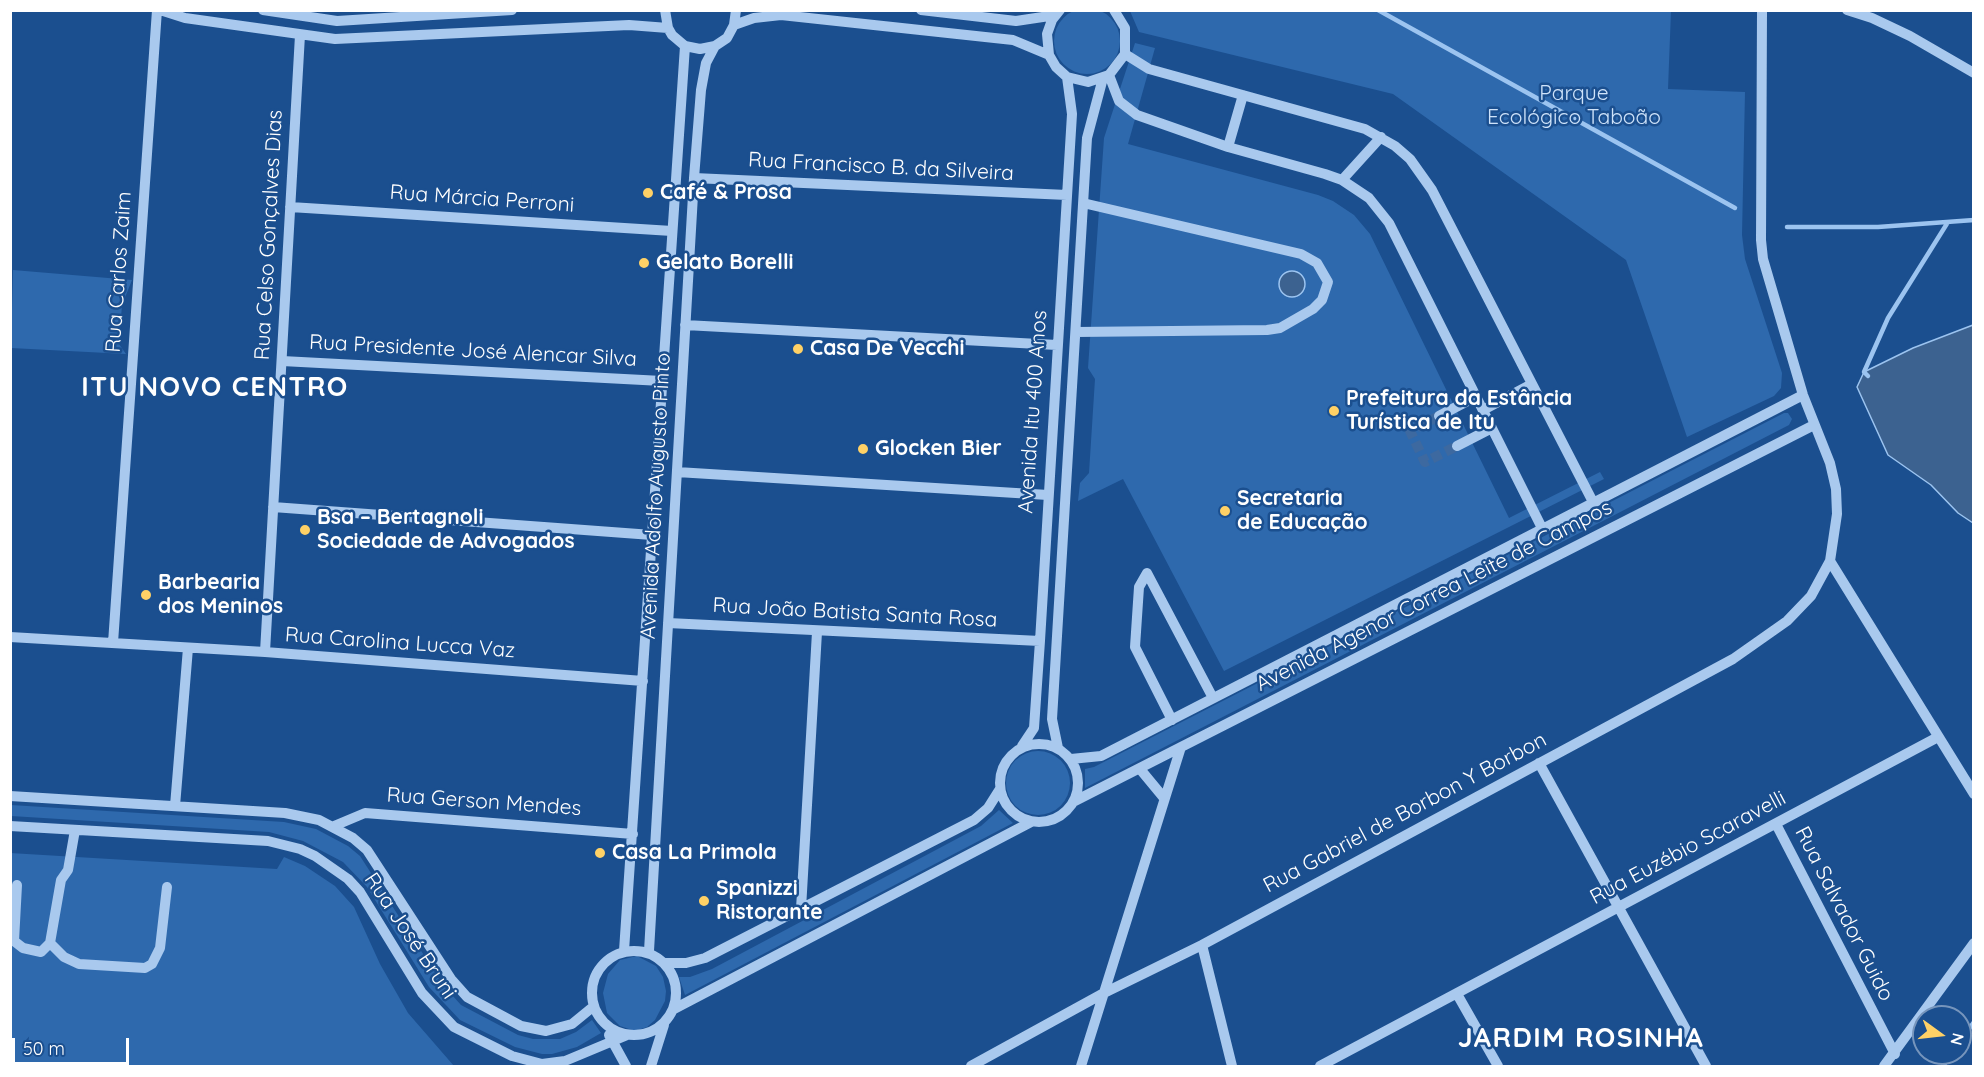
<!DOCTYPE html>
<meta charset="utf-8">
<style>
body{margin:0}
#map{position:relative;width:1984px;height:1077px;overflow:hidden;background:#1b4f8f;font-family:Quicksand,sans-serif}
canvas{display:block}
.frame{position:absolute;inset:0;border:12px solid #fff;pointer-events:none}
.north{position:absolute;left:1912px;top:1005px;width:60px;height:60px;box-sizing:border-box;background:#1b4f8f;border:2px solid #7695bc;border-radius:50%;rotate:105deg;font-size:16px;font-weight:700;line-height:24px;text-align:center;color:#fff}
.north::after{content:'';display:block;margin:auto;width:21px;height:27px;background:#ffd166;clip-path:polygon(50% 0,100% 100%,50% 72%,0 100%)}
.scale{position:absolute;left:12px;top:1038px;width:117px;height:27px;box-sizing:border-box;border:3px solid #fff;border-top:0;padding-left:8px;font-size:18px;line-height:21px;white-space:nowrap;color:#fff;-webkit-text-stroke:4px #1b4f8f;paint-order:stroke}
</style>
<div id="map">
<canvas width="1984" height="1077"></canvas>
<div class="frame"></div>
<div class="north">N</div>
<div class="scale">50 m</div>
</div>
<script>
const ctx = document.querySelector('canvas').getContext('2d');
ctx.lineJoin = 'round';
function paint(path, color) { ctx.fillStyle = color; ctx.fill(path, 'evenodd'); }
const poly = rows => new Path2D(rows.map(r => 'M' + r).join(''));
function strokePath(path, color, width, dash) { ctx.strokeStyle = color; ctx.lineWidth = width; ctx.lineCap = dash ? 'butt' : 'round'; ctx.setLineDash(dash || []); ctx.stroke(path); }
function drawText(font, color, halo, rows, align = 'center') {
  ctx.font = font + ' Quicksand,sans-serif'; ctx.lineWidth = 5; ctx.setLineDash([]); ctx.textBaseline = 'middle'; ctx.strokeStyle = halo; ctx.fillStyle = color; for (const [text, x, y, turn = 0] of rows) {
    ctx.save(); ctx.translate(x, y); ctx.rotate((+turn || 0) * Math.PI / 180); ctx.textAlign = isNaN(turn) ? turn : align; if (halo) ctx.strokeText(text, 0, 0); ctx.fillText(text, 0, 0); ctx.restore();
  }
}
const green = poly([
 '1054 41a33 33 0 1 1 66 0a33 33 0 1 1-66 0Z',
 [1130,11,1671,11,1668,89,1745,92,1742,235,1745,259,1782,373,1781,388,1774,396,1687,437,1626,260,1393,94,1139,32],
 [1135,43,1155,48,1128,144,1318,195,1333,201,1354,215,1370,234,1509,518,1600,472,1604,479,1224,671,1123,479,1078,501,1080,483,1089,473,1095,379,1088,368,1104,138],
 [13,270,132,280,122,305,119,344,126,354,11,348],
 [1784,413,1788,413,1792,419,1789,425,1085,788,1085,769,1094,767],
 '1006 783a32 32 0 1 1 64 0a32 32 0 1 1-64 0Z',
 [11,805,284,822,316,829,348,846,360,856,443,985,461,1005,518,1035,533,1039,560,1039,576,1032,592,1020,601,1033,577,1047,552,1054,542,1054,515,1047,460,1020,429,987,367,887,343,862,303,841,269,832,11,816],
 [999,810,1013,823,685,995,679,977,690,977,712,969,981,826],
 [10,853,277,869,284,857,305,866,335,886,354,907,380,964,408,1013,454,1066,11,1066],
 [637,956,656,966,663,977,666,991,665,1001,655,1020,647,1027,635,1031,620,1026,607,1013,603,993,608,974,620,960]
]);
const water = poly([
 '1279 284a13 13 0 1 1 26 0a13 13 0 1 1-26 0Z',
 [1973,325,1974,325,1973,523,1958,513,1931,485,1888,455,1857,387,1864,372,1913,348,1973,325]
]);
const stream = poly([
 [1378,10,1735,208],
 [1787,227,1878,227,1974,220],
 [1868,376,1864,372,1888,318,1948,222],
 [1960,1042,1974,1022],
 [1943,1066,1952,1053]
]);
const minorTunnel = poly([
 [1439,416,1410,431,1425,462,1457,446]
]);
const minor = poly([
 [160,10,185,18,335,39,629,25,668,28],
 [263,10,337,21,512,10],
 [665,10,668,28,672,35,685,46,700,49,715,46,727,38,734,25,736,10],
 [921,10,1016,21,1056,15],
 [1060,10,1052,20,1047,34,1049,55,1056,67,1067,77,1088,82,1109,75,1125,54,1125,28,1114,10],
 [1847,10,1872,18,1910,36,1974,73],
 [734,25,754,18,781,15,1013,40,1049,55],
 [1125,54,1149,69,1365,129,1395,146,1410,159,1432,190,1593,502],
 [1109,75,1119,101,1137,115,1228,147,1325,174,1342,180,1369,198,1389,223,1542,528],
 [1228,147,1243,95],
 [694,178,1067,195],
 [1342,180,1381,137],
 [290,207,672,231],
 [685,325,1057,345],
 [1076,332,1267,330,1280,328,1313,309,1322,300,1328,282,1317,263,1301,254,1083,203],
 [282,361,662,381],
 [1483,410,1532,384],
 [1439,416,1477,396],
 [1457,446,1492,428],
 [677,472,1048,495],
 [273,507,652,535],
 [1830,561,1974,794],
 [668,623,1040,641],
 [10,637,265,652,643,681],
 [113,643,157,10],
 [265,652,300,35],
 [1172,720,1135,647,1139,587,1147,573,1213,698],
 '1000 783a39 39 0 1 1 78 0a39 39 0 1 1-78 0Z',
 [1022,746,1034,728,1040,641,1072,114,1067,77],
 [1058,748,1052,719,1087,138,1103,78],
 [1071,759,1101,756,1803,395],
 [1539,763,1706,1066],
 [1140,769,1164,798],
 [10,796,285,813,319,820,353,838,367,850,451,979,467,997,521,1026,546,1031,572,1024,594,1006],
 [1073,802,1814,425],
 [175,806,188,648],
 [1776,824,1895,1054],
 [10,826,268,841,300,849,315,856,348,879,360,892,422,993,454,1027,512,1056,542,1064,565,1061,625,1036],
 [334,826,365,813,633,834],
 [17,885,14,941,23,948,41,952,50,943,61,880,68,870,75,830],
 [801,909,817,632],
 [50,943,64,957,79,964,145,968,152,964,160,948,167,887],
 [1202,945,1232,1066],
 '592 993a42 42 0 1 1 84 0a42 42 0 1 1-84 0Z',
 [624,951,685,46],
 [649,951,694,178,701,90,706,63,715,46],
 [666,963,686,963,705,958,974,820,988,808,1000,789],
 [1457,994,1498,1066],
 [674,1009,1031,822],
 [609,1035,626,1066],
 [651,1066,664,1025],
 [971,1066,1104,993,1202,945,1733,659,1787,621,1811,596,1830,561,1837,514,1836,489,1830,463,1803,395,1763,259,1761,240,1762,10],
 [1081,1066,1181,747],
 [1320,1066,1938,737],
 [1884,1066,1974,943]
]);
const markers = [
 [648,193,6,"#ffd166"],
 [644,263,6,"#ffd166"],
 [798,349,6,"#ffd166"],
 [1334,411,6,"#ffd166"],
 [863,449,6,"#ffd166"],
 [1225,511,6,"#ffd166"],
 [305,530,6,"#ffd166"],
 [146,595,6,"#ffd166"],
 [600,853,6,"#ffd166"],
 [704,901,6,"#ffd166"]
];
const parkNames = [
 ["Parque",1574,94],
 ["Ecológico Taboão",1574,118]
];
const streetNames = [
 ["Rua Francisco B. da Silveira",881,167,3],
 ["Rua Márcia Perroni",482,199,4],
 ["Rua Celso Gonçalves Dias",269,235,-87],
 ["Rua Carlos Zaim",119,272,-86],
 ["Rua Presidente José Alencar Silva",473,351,3],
 ["Avenida Itu 400 Anos",1033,412,-86],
 ["Avenida Adolfo Augusto Pinto",656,496,-87],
 ["Avenida Agenor Correa Leite de Campos",1434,596,-27],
 ["Rua João Batista Santa Rosa",855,613,3],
 ["Rua Carolina Lucca Vaz",400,643,4],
 ["Rua Gerson Mendes",484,802,4],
 ["Rua Gabriel de Borbon Y Borbon",1405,813,-28],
 ["Rua Euzébio Scaravelli",1688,848,-28],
 ["Rua Salvador Guido",1844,914,63],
 ["Rua José Bruni",410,936,56]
];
const poiNames = [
 ["Café & Prosa",660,193],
 ["Gelato Borelli",656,263],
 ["Casa De Vecchi",810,349],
 ["Prefeitura da Estância",1346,399],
 ["Turística de Itu",1346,423],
 ["Glocken Bier",875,449],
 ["Secretaria",1237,499],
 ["de Educação",1237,523],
 ["Bsa – Bertagnoli",317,518],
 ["Sociedade de Advogados",317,542],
 ["Barbearia",158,583],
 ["dos Meninos",158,607],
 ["Casa La Primola",612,853],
 ["Spanizzi",716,889],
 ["Ristorante",716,913]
];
const districtNames = [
 ["ITU NOVO CENTRO",215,388],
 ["JARDIM ROSINHA",1581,1039]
];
paint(green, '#2e69ad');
paint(water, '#3c6290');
strokePath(water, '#9cc4f0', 1.5);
strokePath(stream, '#9cc4f0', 4.5);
strokePath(minorTunnel, '#3d69a0', 10, [10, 5]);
strokePath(minor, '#a9c9ee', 10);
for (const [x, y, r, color] of markers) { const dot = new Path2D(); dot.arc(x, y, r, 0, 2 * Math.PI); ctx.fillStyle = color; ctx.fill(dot); strokePath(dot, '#1b4f8f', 2); }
drawText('21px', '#cfe3fa', '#1b4f8f', parkNames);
drawText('21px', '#fff', '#1b4f8f', streetNames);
drawText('bold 21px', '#fff', '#1b4f8f', poiNames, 'left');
ctx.letterSpacing = '1.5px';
drawText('bold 27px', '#fff', '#1b4f8f', districtNames);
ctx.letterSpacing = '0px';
</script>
